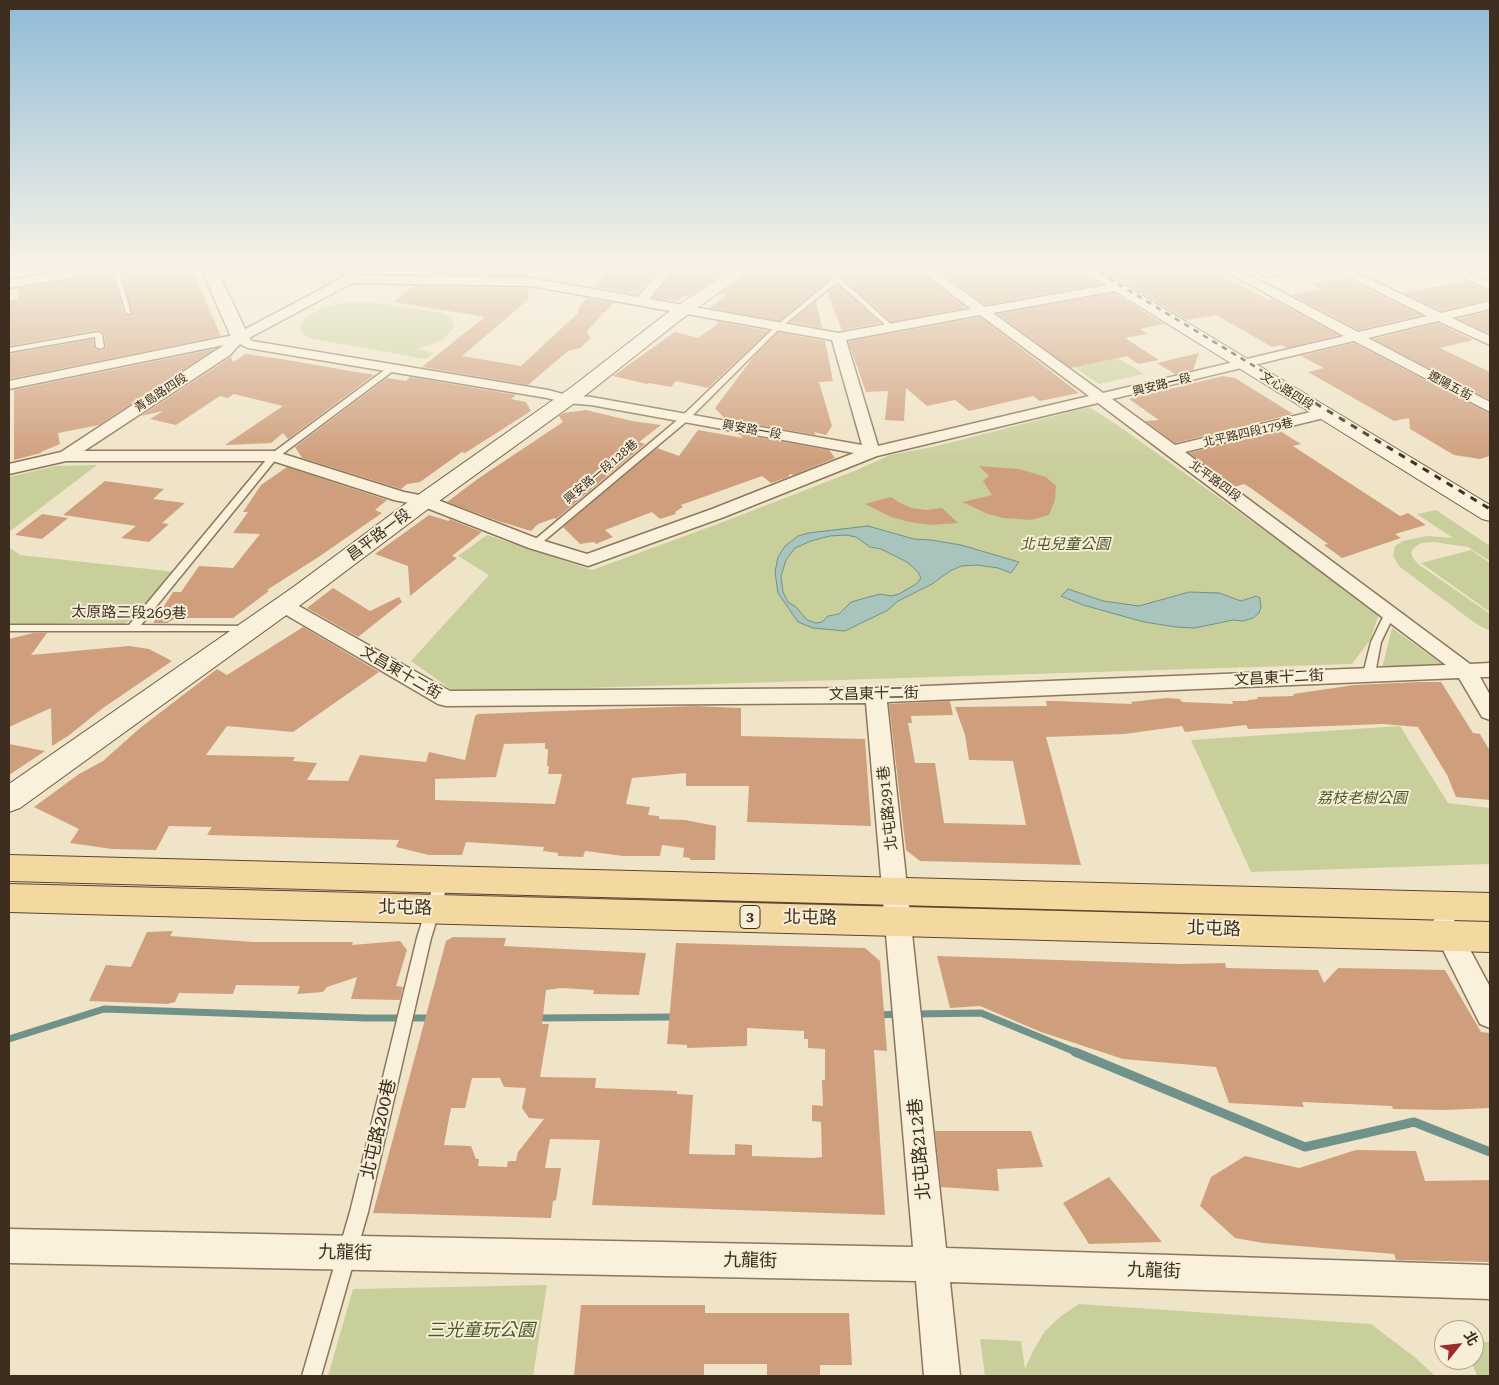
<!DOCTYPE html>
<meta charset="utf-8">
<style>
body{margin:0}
#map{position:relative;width:1499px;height:1385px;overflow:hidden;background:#f0e4c8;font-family:"Roboto Serif","Noto Sans TC",serif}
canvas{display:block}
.frame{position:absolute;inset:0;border:10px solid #3d2e20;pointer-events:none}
.north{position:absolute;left:1434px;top:1320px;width:50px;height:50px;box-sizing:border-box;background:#f7eed8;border:1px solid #ada18e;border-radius:50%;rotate:61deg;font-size:14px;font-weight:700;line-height:20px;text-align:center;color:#3d2e20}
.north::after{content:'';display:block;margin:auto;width:18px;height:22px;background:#9e2a2b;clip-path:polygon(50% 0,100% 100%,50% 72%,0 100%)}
</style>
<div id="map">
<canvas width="1499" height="1385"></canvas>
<div class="frame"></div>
<div class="north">北</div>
</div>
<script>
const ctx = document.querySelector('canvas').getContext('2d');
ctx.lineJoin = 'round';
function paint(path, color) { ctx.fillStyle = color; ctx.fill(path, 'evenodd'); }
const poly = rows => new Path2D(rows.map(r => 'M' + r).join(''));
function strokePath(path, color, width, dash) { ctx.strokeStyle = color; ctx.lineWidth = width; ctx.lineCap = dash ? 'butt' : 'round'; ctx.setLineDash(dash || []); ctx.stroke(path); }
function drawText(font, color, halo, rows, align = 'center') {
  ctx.font = font + ' "Roboto Serif","Noto Sans TC",serif'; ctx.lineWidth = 4; ctx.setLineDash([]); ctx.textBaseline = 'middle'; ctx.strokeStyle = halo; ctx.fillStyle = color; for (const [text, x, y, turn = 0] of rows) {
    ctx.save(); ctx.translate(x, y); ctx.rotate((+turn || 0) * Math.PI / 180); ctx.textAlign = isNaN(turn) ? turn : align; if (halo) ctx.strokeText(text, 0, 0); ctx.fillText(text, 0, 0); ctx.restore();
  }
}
const green = poly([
 [226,267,334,267,346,269,346,278,319,294,322,277,256,274,234,277],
 [363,301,443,313,452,318,454,328,442,340,418,349,434,353,426,359,313,339,304,335,300,328,305,318,322,308,347,302],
 [1118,358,1144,374,1099,384,1074,367],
 [1089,407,1119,426,1325,574,1370,604,1379,614,1370,640,1352,664,455,692,411,661,489,575,458,556,487,535,592,570,723,522,857,470,890,455,937,446],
 [97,465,9,532,9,477,56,466],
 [1436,510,1490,546,1490,561,1468,547,1433,542,1421,543,1414,548,1411,552,1413,558,1418,564,1490,614,1490,631,1475,623,1400,567,1393,556,1395,546,1403,541,1427,536,1453,538,1417,514],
 [9,547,20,555,176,572,135,618,123,624,70,623,9,629],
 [1471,550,1490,563,1490,612,1421,563],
 [1392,628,1443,665,1382,668],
 [1400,726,1448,803,1490,808,1490,864,1251,872,1191,740],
 [547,1285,533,1376,328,1376,353,1289],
 [1079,1304,1371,1324,1417,1359,1435,1376,985,1376,980,1339,1021,1341,1025,1369,1033,1351,1045,1331,1061,1316],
 [1474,1341,1490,1342,1490,1376,1477,1376,1471,1360,1474,1360]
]);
const water = poly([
 [868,526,914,539,931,540,961,545,1019,562,1011,573,998,568,977,565,961,566,950,571,932,584,898,601,888,610,845,631,813,628,798,622,778,593,775,572,778,557,785,546,798,536,808,533,868,526],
 [846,535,856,537,870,547,881,549,907,562,918,572,921,578,916,584,899,594,891,596,880,594,851,602,839,614,828,616,822,622,816,623,807,620,796,607,788,602,783,592,781,576,786,560,795,548,811,541,830,536,846,535],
 [1068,589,1103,601,1139,606,1189,592,1219,593,1241,601,1256,596,1260,598,1261,607,1259,613,1253,618,1243,621,1233,620,1195,628,1176,627,1144,622,1083,605,1061,596,1068,589]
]);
const streamFar1 = poly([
 [915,1014,981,1013,1078,1053],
 [877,1015,900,1014],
 [537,1018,675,1017],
 [9,1039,104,1009,366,1018,433,1018]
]);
const stream = poly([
 [1075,1052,1305,1147,1414,1122,1490,1152]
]);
const building = poly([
 [138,267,191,267,221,336,9,379,9,354,93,339,95,349,101,351,106,347,104,334,98,330,9,346,9,301,18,299,18,288,112,273,124,314,132,316,121,270],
 [439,267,527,267,528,276,429,274],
 [610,267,659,267,637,295,594,287],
 [677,267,732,267,688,297,684,296,677,301,653,298],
 [757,267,819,267,830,279,780,321,709,308,727,294,719,295],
 [831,267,914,267,966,308,891,322],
 [934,267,1074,267,1100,284,985,305],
 [1099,267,1110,267,1118,272,1142,267,1207,267,1268,300,1272,299,1339,335,1287,348,1282,345,1272,347,1216,315,1186,320],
 [1344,278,1380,295,1422,315,1358,330,1292,295,1320,289,1311,284],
 [1465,281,1490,292,1490,299,1441,311,1403,293],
 [837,284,881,323,842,330,827,292],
 [414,286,528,288,529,299,462,356,521,366,580,311,577,311,586,298,614,303,605,312,599,313,603,314,586,332,591,338,580,348,568,351,528,385,422,367,485,317,393,302],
 [1114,293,1164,324,1140,329,1147,334,1125,338,1159,360,1138,364,1127,356,1071,368,998,314],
 [816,301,822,328,790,322],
 [1490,311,1490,332,1488,333,1458,319],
 [980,317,1079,393,1040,401,1033,396,969,411,955,400,927,406,906,388,904,421,885,420,888,391,866,392,848,341],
 [716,321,769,331,708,388,676,381,671,387,649,383,647,384,613,376,675,332,698,338,718,324],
 [1438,323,1473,340,1440,348,1490,372,1490,400,1373,339],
 [778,332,825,341,833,381,819,382,832,426,826,435,814,432,816,435,725,419,715,408,755,355],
 [1354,343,1490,414,1490,456,1480,459,1454,455,1410,429,1409,418,1394,421,1308,372,1324,368,1301,356],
 [215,349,99,425,58,433,60,444,41,452,41,453,14,460,14,390],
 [1199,353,1193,370,1175,374,1157,363],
 [246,354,281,359,374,375,288,439,283,433,271,443,225,445,283,406,234,394,228,398,220,396,176,425,150,419,163,411,141,416,231,357,233,362],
 [1223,376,1235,378,1293,414,1175,443,1145,421,1159,420,1129,399],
 [410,377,516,395,511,399,526,402,531,411,465,453,462,452,420,482,407,484,401,489,302,458,295,447,387,378,406,381],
 [586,410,632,421,661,425,639,442,645,444,556,519,555,518,538,524,531,531,498,521,447,502,479,478,563,422,559,416,564,413],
 [698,430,743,438,739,434,829,450,835,458,794,475,790,474,788,477,771,483,762,476,681,505,683,507,675,512,676,514,660,519,652,512,605,530,613,537,596,544,594,542,580,544,563,527,657,448,679,456],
 [1280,431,1301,444,1293,446,1400,516,1408,513,1426,525,1395,534,1401,538,1342,558,1324,545,1328,544,1252,489,1244,484,1235,487,1189,453],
 [979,466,1019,469,1046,477,1056,486,1055,500,1049,515,1031,520,1003,518,988,514,962,502,992,495,983,481,989,476],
 [287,467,387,500,375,510,382,513,320,556,267,590,269,591,233,618,176,618,167,623,153,623,173,592,181,592,199,566,233,568,260,534,233,533,248,512,243,512,261,485],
 [105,481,164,489,153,499,185,503,162,523,169,524,149,542,121,538,136,526,63,515],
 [891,497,900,503,912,508,926,510,942,508,958,523,930,525,909,522,891,517,865,504],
 [42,514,68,518,42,539,15,535],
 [429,515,449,521,449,519,482,532,452,556,457,558,410,596,408,566,375,554],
 [333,588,370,611,399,597,402,602,358,637,307,608],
 [303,627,379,672,293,732,227,726,206,755,295,757,293,761,317,763,307,780,348,781,360,755,426,762,429,752,465,760,475,716,478,714,695,706,741,708,741,736,865,739,871,826,747,822,749,786,686,786,686,773,632,778,626,804,650,807,648,815,659,816,659,819,685,820,716,826,715,860,690,860,690,858,683,857,684,848,662,845,660,856,623,856,585,851,583,857,558,856,558,853,543,851,544,847,466,842,462,855,429,855,396,847,399,840,207,835,212,827,169,826,156,850,112,849,70,843,79,829,34,807,79,774,103,761,140,728,217,669,227,675],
 [545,743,545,749,548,749,547,766,549,766,548,774,562,774,555,804,435,800,435,779,496,777,504,744],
 [33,633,47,633,31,655,129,646,149,649,172,661,103,708,68,736,52,746,51,708,9,727,9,639],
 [1420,682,1441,682,1473,733,1480,734,1490,751,1490,800,1456,797,1447,775,1418,727,1383,724,1248,729,1246,725,1185,732,1182,726,1125,734,1046,737,1081,865,920,861,906,850,889,704,950,701,953,715,911,716,912,723,908,723,915,763,935,763,944,823,1026,825,1013,761,969,760,965,735,955,707,1047,706,1046,701,1056,701,1132,704,1131,702,1166,698,1180,699,1182,702,1233,704,1232,701,1248,701,1247,700,1258,699,1257,697,1294,696,1293,694,1354,685],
 [9,744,45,751,9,775],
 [173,931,170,936,253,942,353,942,352,945,400,941,407,950,396,986,403,987,400,1000,351,999,357,977,327,987,323,992,297,994,300,986,236,985,233,994,179,993,175,1002,167,1004,89,1001,106,965,131,967,147,932],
 [453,937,506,938,504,946,646,953,639,995,593,994,594,990,562,988,546,990,542,1024,549,1024,540,1077,596,1078,595,1088,677,1091,677,1094,693,1095,689,1154,735,1155,735,1144,752,1145,752,1156,814,1158,822,1157,821,1122,812,1121,812,1105,823,1106,822,1080,825,1080,825,1049,808,1048,808,1039,804,1039,804,1031,747,1028,747,1046,687,1048,687,1045,667,1044,676,943,865,948,880,961,887,1051,874,1050,885,1215,592,1205,600,1140,550,1139,545,1168,561,1168,556,1200,553,1201,551,1218,373,1213,446,941],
 [472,1078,500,1078,504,1087,526,1088,522,1108,529,1118,544,1119,518,1152,516,1161,508,1161,507,1167,478,1166,479,1159,476,1159,471,1146,444,1145,451,1108,465,1108],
 [937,956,1179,964,1225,963,1226,968,1318,970,1324,983,1338,968,1445,970,1481,1032,1490,1033,1490,1108,1444,1110,1393,1109,1392,1106,1302,1102,1304,1107,1229,1103,1216,1067,1123,1059,1041,1032,980,1006,950,1008],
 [935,1131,1031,1131,1043,1167,997,1169,999,1191,941,1187],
 [1356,1150,1416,1151,1425,1181,1490,1180,1490,1262,1396,1260,1394,1254,1263,1243,1235,1238,1200,1206,1211,1177,1245,1156,1299,1168],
 [1109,1177,1162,1242,1089,1244,1063,1203],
 [581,1305,705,1305,705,1313,849,1313,852,1365,820,1365,820,1376,767,1376,767,1364,704,1364,704,1376,574,1376]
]);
const lane = poly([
 [112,267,118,267,131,314,126,313,112,267],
 [821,267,828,267,894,327,894,329,890,329,837,282,780,328,687,421,538,546,532,546,532,542,681,417,776,326,833,279,821,267],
 [1248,267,1256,267,1267,273,1296,267,1311,267,1266,277,1248,267],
 [98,332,102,334,104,347,100,349,96,347,95,337,9,352,9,348,98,332],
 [390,366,397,368,277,458,141,625,247,626,251,627,252,629,251,631,9,631,9,625,129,625,271,454,390,366],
 [1390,610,1395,613,1381,642,1375,674,1373,677,1365,677,1363,674,1371,642,1385,613,1390,610],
 [442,874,447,876,449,880,431,938,368,1212,321,1376,302,1376,350,1212,417,938,435,880,437,876,442,874]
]);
const street = poly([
 [88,267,117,267,111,271,9,288,9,280,88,267],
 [343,267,355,267,356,275,531,278,638,297,662,267,675,267,650,299,838,333,971,309,916,267,930,267,985,307,1117,283,1121,284,1123,287,1121,290,993,313,1103,393,1344,336,1218,267,1234,267,1358,332,1427,316,1329,267,1345,267,1441,313,1490,301,1490,309,1452,318,1490,336,1490,345,1438,321,1368,338,1490,402,1490,412,1354,341,1112,399,1175,445,1323,409,1328,411,1331,414,1328,417,1185,452,1470,664,1490,663,1490,677,1480,677,1490,695,1490,720,1482,717,1459,678,887,702,946,1248,1490,1265,1490,1299,950,1282,960,1376,924,1376,916,1281,9,1263,9,1229,913,1247,866,703,446,706,438,704,276,609,273,605,276,601,283,599,290,601,450,691,876,688,1446,665,1098,403,877,456,724,517,588,566,529,548,419,505,394,500,273,461,66,461,9,474,9,464,61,452,224,345,9,389,9,381,234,335,344,277,343,267],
 [352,283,531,286,832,340,862,445,591,397,567,395,548,390,252,341,249,338,352,283],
 [980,315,1089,396,878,446,846,340,980,315],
 [240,344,248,348,547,398,566,403,591,405,854,453,712,509,587,554,541,540,430,497,404,492,274,451,84,451,230,355,240,344],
 [1440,267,1457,267,1490,282,1490,290,1440,267],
 [1444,915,1453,918,1490,987,1490,1028,1480,1024,1431,926,1435,918,1444,915]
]);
const secondary = poly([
 [200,267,216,267,249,337,246,341,240,342,234,341,231,337,200,267],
 [736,267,755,267,683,318,587,394,424,512,310,598,20,808,9,812,9,784,292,588,408,502,573,386,671,310,736,267],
 [1076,267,1095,267,1490,505,1490,521,1482,519,1076,267]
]);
const primary = poly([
 [9,855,1490,893,1490,921,9,881,9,855],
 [9,884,1490,922,1490,952,9,912,9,884]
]);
const railFar1 = poly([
 [1090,267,1317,404]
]);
const rail = poly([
 [1315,403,1490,509]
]);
const farStreetnames = [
 ["興安路一段",1162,385,-14],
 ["遼陽五街",1450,386,28],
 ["文心路四段",1287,391,32],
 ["青島路四段",161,393,-33],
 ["興安路一段",752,430,10],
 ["北平路四段179巷",1248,433,-13],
 ["興安路一段128巷",601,472,-40],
 ["北平路四段",1215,481,36]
];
const shields = [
 [750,917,20]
];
const shieldNames = [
 ["3",750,917]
];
const streetNames = [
 ["昌平路一段",379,535,-37],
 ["太原路三段269巷",129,613,1],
 ["文昌東十二街",401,673,30],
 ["文昌東十二街",1279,678,-3],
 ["文昌東十二街",874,694,-1],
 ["北屯路291巷",888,808,-96]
];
const parkNames = [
 ["北屯兒童公園",1065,545],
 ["荔枝老樹公園",1362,799]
];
const nearStreetnames = [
 ["北屯路",405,908,1],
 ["北屯路",810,918,1],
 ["北屯路",1214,929,2],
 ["北屯路200巷",379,1129,-77],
 ["北屯路212巷",920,1149,-95],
 ["九龍街",345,1253,1],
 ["九龍街",750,1261,1],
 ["九龍街",1154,1271,2]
];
const nearParknames = [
 ["三光童玩公園",481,1331]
];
paint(green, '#c9cf9b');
paint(water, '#a9c4bc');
strokePath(water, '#6f938a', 1);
strokePath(streamFar1, '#6f938a', 7);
strokePath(stream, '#6f938a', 9);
paint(building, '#cf9f7d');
strokePath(lane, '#8d765c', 3);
strokePath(street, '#8d765c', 3);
strokePath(secondary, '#6f573f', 2);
strokePath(primary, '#5b4430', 2);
paint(lane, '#faf1dc');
paint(street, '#faf1dc');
paint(secondary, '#faf1dc');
paint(primary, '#f3d9a0');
strokePath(railFar1, '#3d2e20', 2.5, [5.5, 5.5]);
strokePath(rail, '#3d2e20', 3, [7, 7]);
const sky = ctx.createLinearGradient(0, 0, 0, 461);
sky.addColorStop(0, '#8fbad6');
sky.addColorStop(0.58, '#f8f3e6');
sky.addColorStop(1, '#f8f3e600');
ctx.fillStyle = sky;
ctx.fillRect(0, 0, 1499, 461);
drawText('12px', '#3d2e20', '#f7eed8', farStreetnames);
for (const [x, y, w] of shields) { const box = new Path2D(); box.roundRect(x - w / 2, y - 11.5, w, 23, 4); ctx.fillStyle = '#f7eed8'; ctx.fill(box); strokePath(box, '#3d2e20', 1); }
drawText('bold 14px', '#3d2e20', null, shieldNames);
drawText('15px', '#3d2e20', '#f7eed8', streetNames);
drawText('italic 15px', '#4d5a26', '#f7eed8', parkNames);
drawText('18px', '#3d2e20', '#f7eed8', nearStreetnames);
drawText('italic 18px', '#4d5a26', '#f7eed8', nearParknames);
</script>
